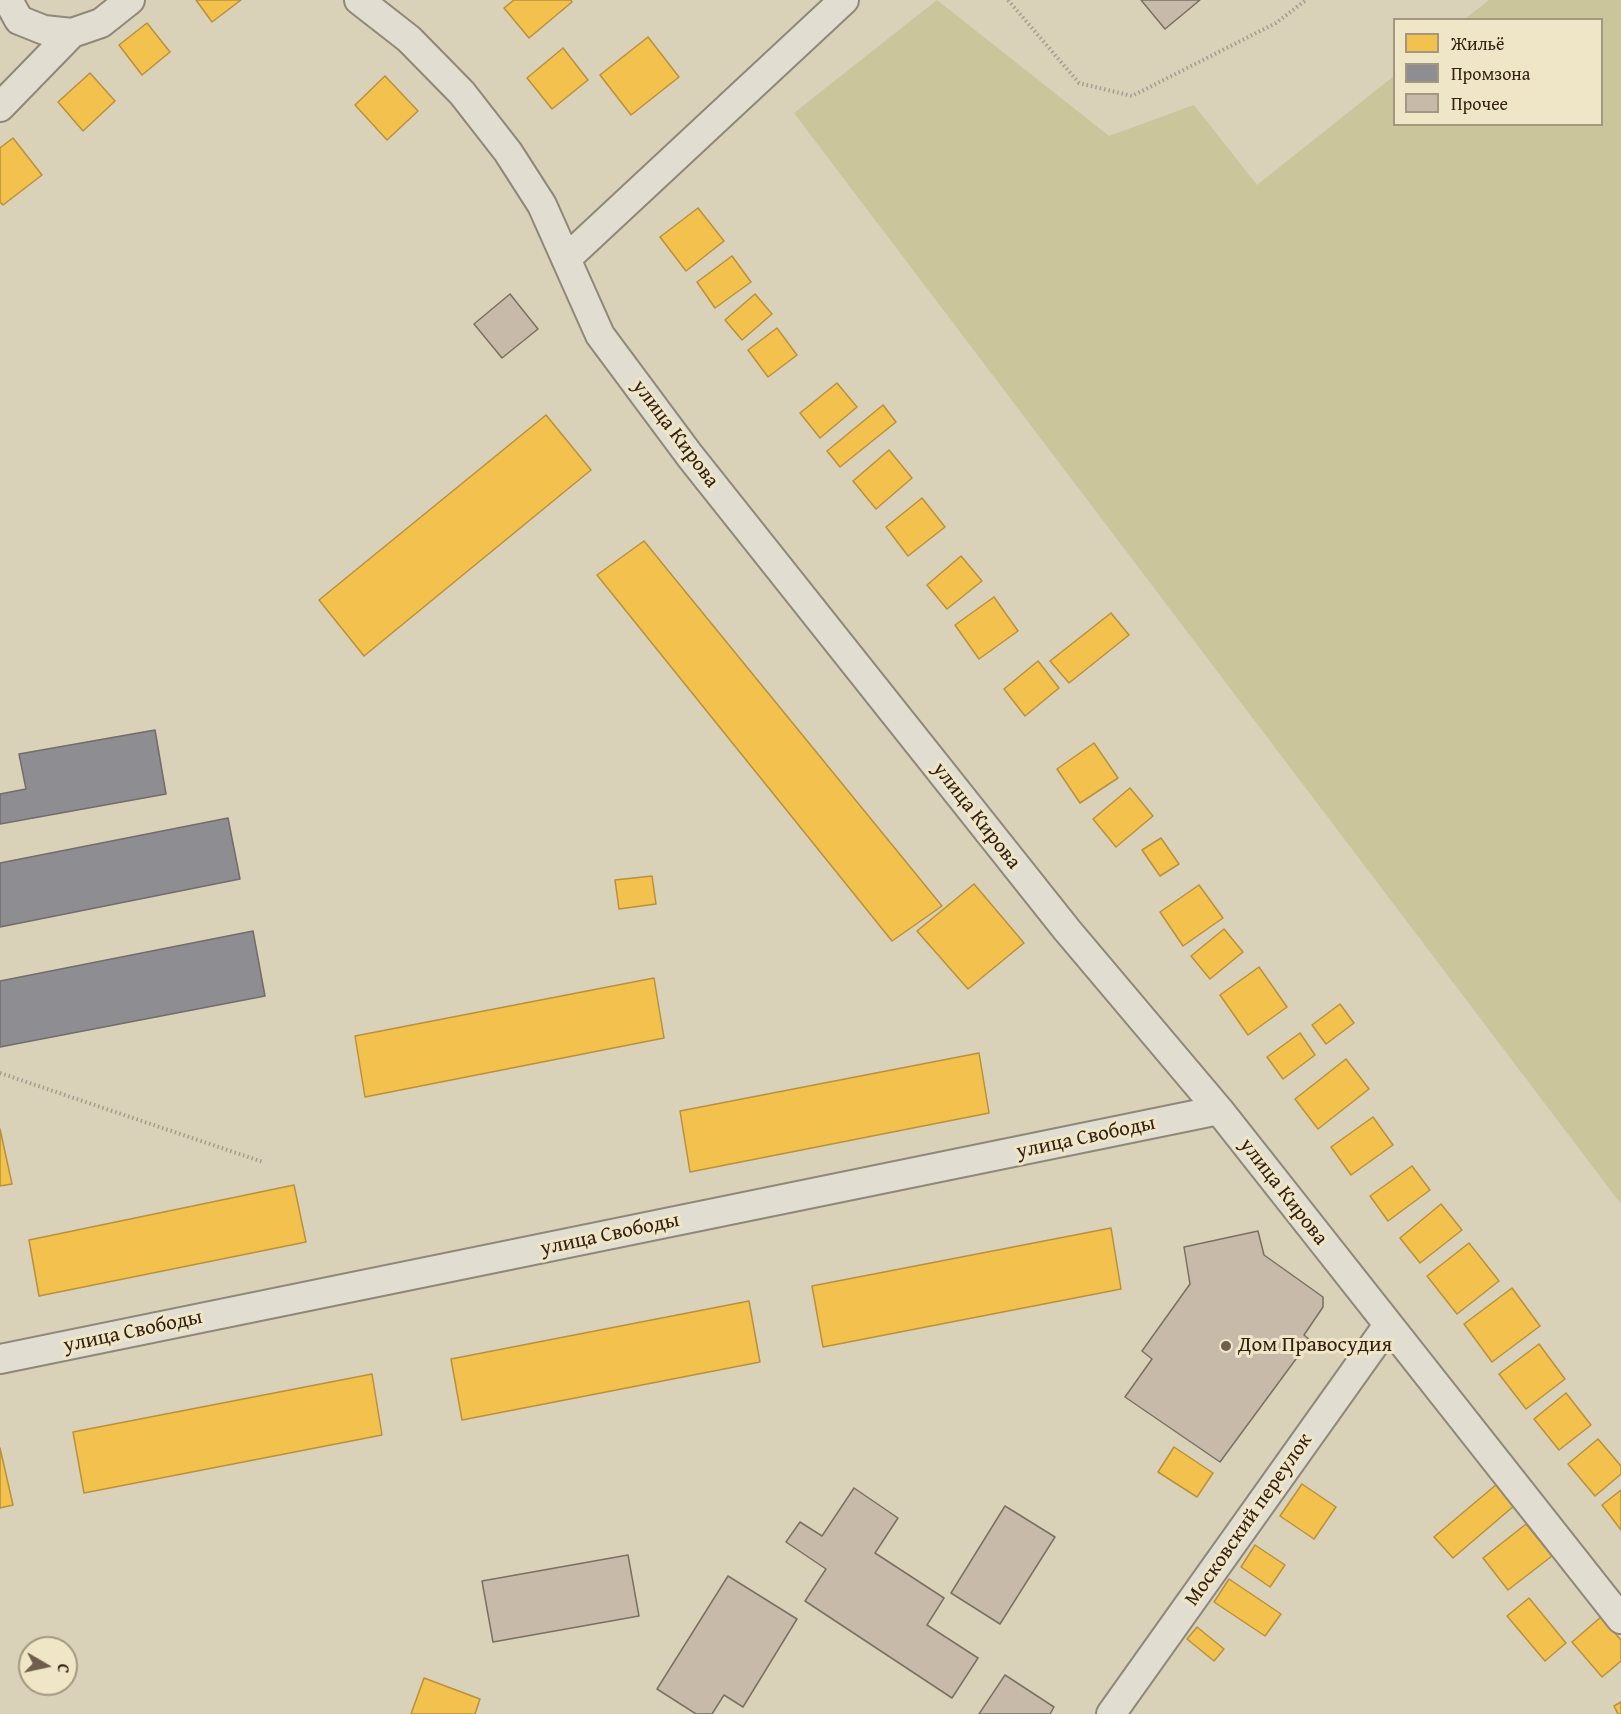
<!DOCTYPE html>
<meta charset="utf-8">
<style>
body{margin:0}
#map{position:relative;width:1621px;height:1714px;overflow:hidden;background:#d9d1b8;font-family:"Gentium Book Plus",serif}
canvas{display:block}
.legend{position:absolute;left:1393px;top:18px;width:210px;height:108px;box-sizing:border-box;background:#efe6c8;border:2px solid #a4977f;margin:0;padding:8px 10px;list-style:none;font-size:18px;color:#342011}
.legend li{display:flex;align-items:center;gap:12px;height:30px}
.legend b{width:30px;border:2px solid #a4977f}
.north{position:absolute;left:18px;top:1636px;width:60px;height:60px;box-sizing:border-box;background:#efe6c8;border:2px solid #a4977f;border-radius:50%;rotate:99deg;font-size:16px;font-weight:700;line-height:24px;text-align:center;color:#342011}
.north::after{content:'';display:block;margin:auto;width:21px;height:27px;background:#6e5e4b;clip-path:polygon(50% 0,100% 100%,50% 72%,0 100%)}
</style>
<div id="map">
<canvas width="1621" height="1714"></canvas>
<ul class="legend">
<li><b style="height:16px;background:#f2c14e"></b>Жильё</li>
<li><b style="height:16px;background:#8d8d92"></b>Промзона</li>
<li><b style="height:16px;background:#c7baa8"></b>Прочее</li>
</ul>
<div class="north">С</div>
</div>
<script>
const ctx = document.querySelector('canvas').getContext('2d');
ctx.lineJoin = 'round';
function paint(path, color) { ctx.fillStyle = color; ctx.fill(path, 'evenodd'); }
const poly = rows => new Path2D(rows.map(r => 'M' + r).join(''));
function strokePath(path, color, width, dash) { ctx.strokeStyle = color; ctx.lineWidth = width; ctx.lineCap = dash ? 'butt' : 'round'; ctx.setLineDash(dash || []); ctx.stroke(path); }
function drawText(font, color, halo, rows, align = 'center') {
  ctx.font = font + ' "Gentium Book Plus",serif'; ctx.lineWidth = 6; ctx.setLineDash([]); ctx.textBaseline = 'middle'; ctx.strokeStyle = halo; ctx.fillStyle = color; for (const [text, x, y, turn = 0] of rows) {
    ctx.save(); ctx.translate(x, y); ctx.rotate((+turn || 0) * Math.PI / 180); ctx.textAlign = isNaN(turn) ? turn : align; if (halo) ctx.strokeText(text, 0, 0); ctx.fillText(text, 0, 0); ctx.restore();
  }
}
const green = poly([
 [937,0,1109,136,1194,105,1257,185,1394,76,1394,124,1602,124,1602,20,1465,19,1489,0,1621,0,1621,1204,794,113]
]);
const homes = poly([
 [196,0,241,0,212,22,196,0],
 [514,0,571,0,572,2,529,38,504,8,514,0],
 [147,23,170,52,142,75,119,45,147,23],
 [648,37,679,77,631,115,600,75,648,37],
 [563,48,588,80,552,109,527,78,563,48],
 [90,73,115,101,83,131,58,102,90,73],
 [385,76,418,111,387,140,355,105,385,76],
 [13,138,42,175,3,205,0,202,0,148,13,138],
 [698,208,724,241,686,271,660,237,698,208],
 [732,256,751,282,715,308,697,282,732,256],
 [755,294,772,314,742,340,725,320,755,294],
 [777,328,797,355,768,377,748,350,777,328],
 [837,383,857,407,820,438,800,413,837,383],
 [883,405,896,422,840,467,827,451,883,405],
 [546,415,591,470,364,656,319,600,546,415],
 [889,450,912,478,876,509,853,481,889,450],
 [922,498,945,527,908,556,886,527,922,498],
 [644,541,942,906,892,941,597,575,644,541],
 [961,556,982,581,947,609,927,585,961,556],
 [994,597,1018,631,979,659,955,625,994,597],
 [1111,613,1129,635,1069,683,1050,661,1111,613],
 [1038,661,1059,688,1025,716,1004,689,1038,661],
 [1094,743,1118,778,1080,803,1057,769,1094,743],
 [1130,788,1153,816,1116,847,1093,819,1130,788],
 [1161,838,1179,864,1160,876,1142,850,1161,838],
 [652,876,656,904,619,909,615,880,652,876],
 [974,884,1024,943,968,989,917,931,974,884],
 [1199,885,1223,918,1183,946,1160,912,1199,885],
 [1224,929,1243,952,1210,979,1191,956,1224,929],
 [1259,967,1287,1007,1248,1035,1220,995,1259,967],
 [654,978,664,1038,365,1097,355,1036,654,978],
 [1340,1004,1354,1023,1326,1044,1312,1025,1340,1004],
 [1300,1033,1315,1055,1283,1079,1267,1057,1300,1033],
 [979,1053,989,1113,690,1172,680,1111,979,1053],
 [1346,1059,1369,1089,1318,1129,1295,1099,1346,1059],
 [1373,1117,1393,1145,1351,1175,1331,1147,1373,1117],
 [0,1129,12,1184,0,1186,0,1129],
 [1412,1166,1430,1190,1388,1221,1370,1196,1412,1166],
 [294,1185,306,1242,39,1296,29,1240,294,1185],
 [1441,1204,1462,1230,1420,1263,1400,1238,1441,1204],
 [1111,1228,1121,1289,823,1347,812,1286,1111,1228],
 [1469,1243,1499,1281,1457,1314,1427,1276,1469,1243],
 [1512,1288,1540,1326,1492,1362,1464,1324,1512,1288],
 [749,1301,760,1362,462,1420,451,1359,749,1301],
 [1539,1344,1565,1379,1526,1409,1499,1374,1539,1344],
 [372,1374,382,1435,84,1493,73,1432,372,1374],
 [1566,1393,1591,1425,1559,1450,1534,1419,1566,1393],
 [1598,1439,1621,1466,1621,1474,1595,1496,1568,1464,1598,1439],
 [1174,1447,1213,1473,1197,1497,1158,1472,1174,1447],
 [0,1448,13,1505,0,1508,0,1448],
 [1302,1484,1336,1507,1314,1539,1280,1516,1302,1484],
 [1497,1484,1515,1505,1453,1558,1434,1537,1497,1484],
 [1621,1490,1621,1530,1602,1505,1621,1490],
 [1526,1524,1552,1556,1508,1590,1483,1558,1526,1524],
 [1255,1545,1285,1565,1270,1587,1241,1567,1255,1545],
 [1229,1579,1281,1614,1265,1636,1214,1602,1229,1579],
 [1529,1598,1566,1643,1545,1661,1507,1616,1529,1598],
 [1601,1617,1621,1640,1621,1661,1602,1677,1572,1642,1601,1617],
 [1197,1627,1224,1649,1214,1661,1187,1639,1197,1627],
 [424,1678,480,1699,475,1714,411,1714,424,1678],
 [1621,1702,1621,1714,1618,1714,1614,1706,1621,1702]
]);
const industry = poly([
 [155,730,166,794,0,824,0,794,26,789,19,754,155,730],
 [228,818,240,879,0,927,0,863,228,818],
 [253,931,265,996,0,1047,0,981,253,931]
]);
const building = poly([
 [1141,0,1200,0,1165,29,1141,0],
 [510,294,538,329,502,358,474,324,510,294],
 [1258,1231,1264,1255,1323,1297,1323,1307,1304,1335,1310,1340,1220,1462,1125,1397,1152,1359,1142,1351,1190,1284,1184,1247,1258,1231],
 [854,1488,898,1518,875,1553,944,1598,927,1625,978,1658,952,1698,805,1601,826,1569,786,1542,800,1522,822,1536,854,1488],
 [1005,1506,1055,1537,1000,1624,951,1593,1005,1506],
 [628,1555,639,1616,493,1642,482,1581,628,1555],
 [728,1576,797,1619,743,1707,724,1695,712,1714,696,1714,657,1689,728,1576],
 [1005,1675,1054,1707,1050,1714,979,1714,1005,1675]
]);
const path = poly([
 [1008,0,1079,83,1132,96,1276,23,1306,0],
 [0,1073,263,1162]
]);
const street = poly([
 [8,0,19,20,44,30,72,33,101,23,130,0],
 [359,0,409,39,462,93,508,152,542,205,600,335,690,456,1067,930,1219,1110,1621,1619],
 [0,107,72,33],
 [566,259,844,0],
 [0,1359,1219,1110],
 [1111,1714,1388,1325]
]);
const markers = [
 [1226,1346,6,"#6e5e4b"]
];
const streetNames = [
 ["улица Кирова",675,434,53],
 ["улица Кирова",976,816,52],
 ["улица Свободы",1086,1138,-12],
 ["улица Кирова",1283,1192,52],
 ["улица Свободы",610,1235,-12],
 ["улица Свободы",133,1332,-12],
 ["Московский переулок",1249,1520,-55]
];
const poiNames = [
 ["Дом Правосудия",1238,1346]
];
paint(green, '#cac59b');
paint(homes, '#f2c14e');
strokePath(homes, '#b9913c', 1.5);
paint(industry, '#8d8d92');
strokePath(industry, '#726c6b', 1.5);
paint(building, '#c7baa8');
strokePath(building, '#787162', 1.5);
strokePath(street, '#8f8879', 32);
strokePath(path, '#a29c92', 4, [1.5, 3]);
strokePath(street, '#e1ddd1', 28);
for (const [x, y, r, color] of markers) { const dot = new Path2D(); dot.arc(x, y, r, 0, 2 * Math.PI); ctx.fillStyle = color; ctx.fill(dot); strokePath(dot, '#efe6c8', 2); }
drawText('21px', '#342011', '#efe6c8', streetNames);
drawText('21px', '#342011', '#efe6c8', poiNames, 'left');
</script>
